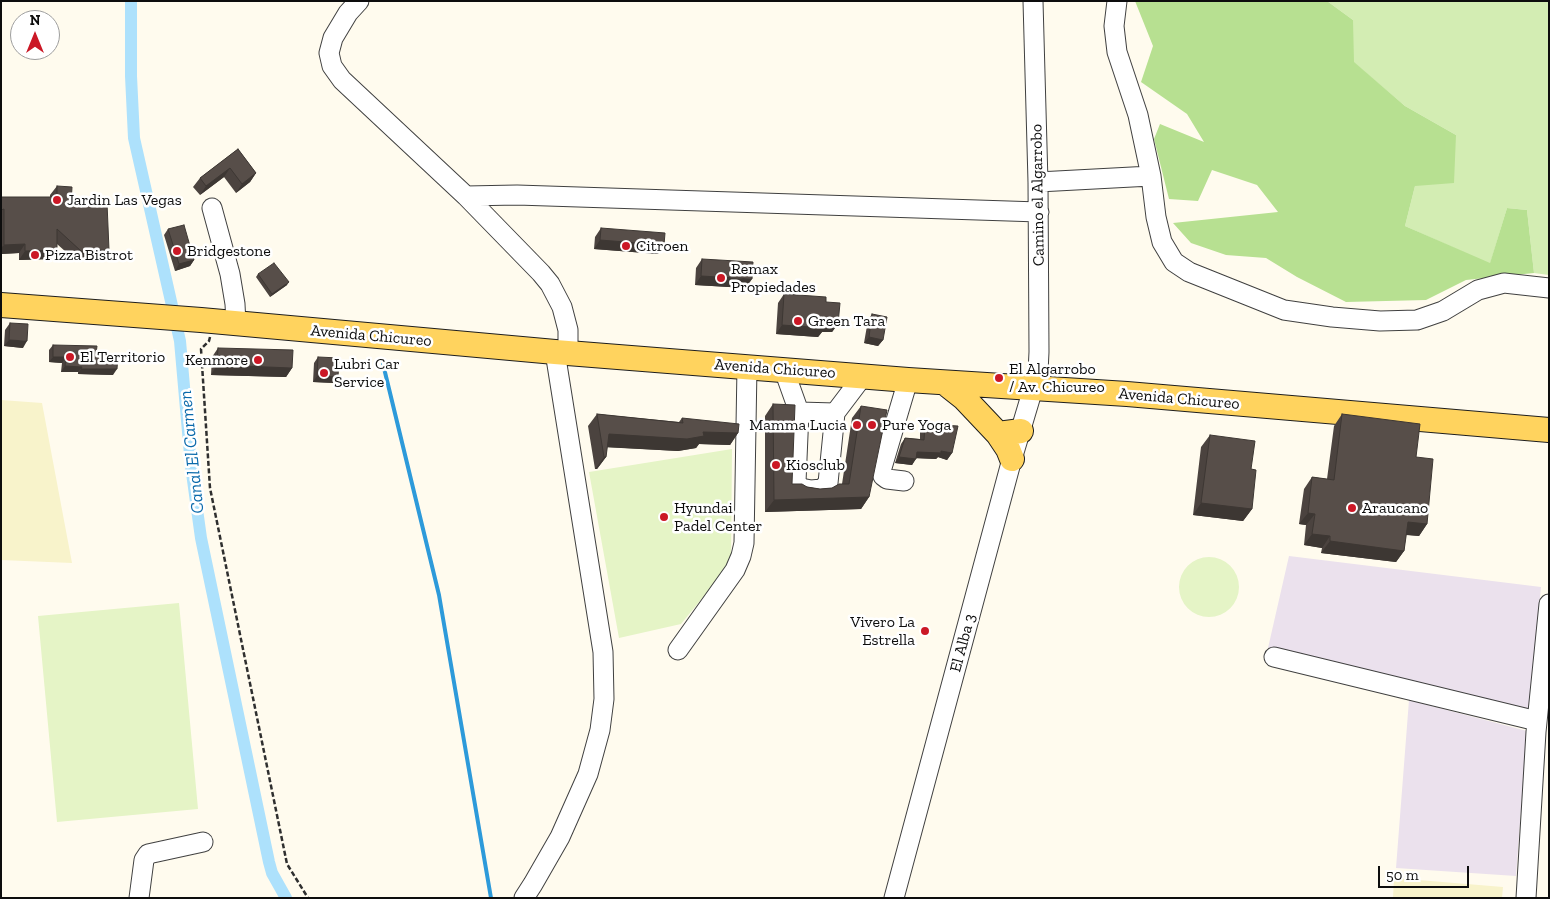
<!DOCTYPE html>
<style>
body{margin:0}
#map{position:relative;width:1550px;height:899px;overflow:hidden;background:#fffbee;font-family:"Zilla Slab",serif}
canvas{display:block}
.frame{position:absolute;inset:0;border:2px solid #0d0d0d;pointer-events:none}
.north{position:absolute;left:10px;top:10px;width:50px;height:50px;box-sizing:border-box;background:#fff;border:1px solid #9e9e9e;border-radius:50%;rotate:0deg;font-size:14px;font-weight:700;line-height:20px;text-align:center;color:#0d0d0d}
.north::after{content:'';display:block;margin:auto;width:18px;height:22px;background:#cb1826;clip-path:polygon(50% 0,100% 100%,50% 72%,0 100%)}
.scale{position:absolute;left:1378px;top:866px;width:91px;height:22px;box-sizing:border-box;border:2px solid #0d0d0d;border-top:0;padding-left:6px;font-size:15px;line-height:18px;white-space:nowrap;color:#0d0d0d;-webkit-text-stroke:4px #fff;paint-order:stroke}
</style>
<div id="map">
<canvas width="1550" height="899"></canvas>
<div class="frame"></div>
<div class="north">N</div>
<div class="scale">50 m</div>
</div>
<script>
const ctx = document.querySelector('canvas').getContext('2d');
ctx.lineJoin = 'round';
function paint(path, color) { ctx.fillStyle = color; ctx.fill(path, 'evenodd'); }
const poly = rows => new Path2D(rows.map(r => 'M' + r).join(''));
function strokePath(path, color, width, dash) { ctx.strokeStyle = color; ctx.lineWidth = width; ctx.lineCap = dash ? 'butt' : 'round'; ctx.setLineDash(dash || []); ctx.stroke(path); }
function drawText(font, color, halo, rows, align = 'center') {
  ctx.font = font + ' "Zilla Slab",serif'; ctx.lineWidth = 5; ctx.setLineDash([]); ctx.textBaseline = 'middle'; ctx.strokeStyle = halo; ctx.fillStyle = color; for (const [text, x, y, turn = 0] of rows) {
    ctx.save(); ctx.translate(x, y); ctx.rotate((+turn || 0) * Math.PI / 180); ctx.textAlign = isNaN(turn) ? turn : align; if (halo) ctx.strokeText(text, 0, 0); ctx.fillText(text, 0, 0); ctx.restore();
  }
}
const industrial = poly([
 [1289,556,1541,587,1529,711,1268,648],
 [1409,700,1527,731,1516,876,1396,868]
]);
const farmland = poly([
 [1,400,42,403,72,563,1,560],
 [1394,878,1503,887,1502,898,1393,898]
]);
const green = poly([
 [1327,1,1549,1,1549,275,1534,273,1527,210,1507,208,1490,264,1405,226,1415,186,1456,135,1405,106,1353,62,1353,20]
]);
const forest = poly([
 [1135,1,1327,1,1353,20,1354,62,1405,106,1456,135,1454,183,1415,186,1405,226,1490,263,1507,208,1527,210,1534,273,1466,280,1426,300,1346,302,1297,277,1266,258,1226,255,1191,243,1173,223,1278,212,1257,185,1212,170,1198,201,1169,199,1154,139,1160,124,1204,142,1187,114,1141,82,1153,46]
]);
const pitch = poly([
 [732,449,731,563,681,624,619,638,589,472],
 '1179 587a30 30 0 1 1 60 0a30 30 0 1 1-60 0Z',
 [179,603,198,809,57,822,38,616]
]);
const stream = poly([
 [383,364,439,595,491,898]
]);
const canal = poly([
 [131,1,131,76,134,138,180,341,191,466,201,538,269,862,272,873,286,898]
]);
const path = poly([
 [210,337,209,341,201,349,210,488,287,864,308,898]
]);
const minor = poly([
 [359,1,348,13,333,38,329,53,332,66,342,80,466,196,541,273,550,284,562,307,568,330,568,353],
 [1117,1,1114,26,1117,52,1138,115,1151,176,1156,217,1162,242,1174,262,1189,272,1284,310,1332,317,1380,321,1417,320,1443,311,1478,290,1504,283,1549,288],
 [1038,182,1151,176],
 [466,196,517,195,1039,212],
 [212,208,230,274,235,304,236,324],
 [784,370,799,412,796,482,801,488,811,490,822,489,828,483,835,413,863,376],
 [799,412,835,413],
 [904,481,887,479,883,476,881,471,908,380],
 [678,650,735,570,741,556,744,543,747,367],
 [1274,657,1537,721],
 [139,898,144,860,148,854,203,842],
 [524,898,533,884,560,837,588,774,600,730,604,699,603,652,555,352],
 [894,898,1012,459,1038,372,1039,352,1038,182,1033,1],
 [1526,898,1536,732,1549,604]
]);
const major = poly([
 [1,305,201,320,555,352,908,380,1127,394,1549,430],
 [945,383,964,398,998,434,1008,449,1012,459],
 [998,434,1021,431]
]);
const wall = poly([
 [238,149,256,173,250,182,236,193,224,177,200,195,193,187,200,178],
 [57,186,71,204,102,259,75,260,57,244,51,259,19,260,19,253,1,254,1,197,50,197,50,195],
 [601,228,658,254,594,249,595,237],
 [168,229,194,260,190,266,175,271,164,235],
 [702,259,746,288,695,285,696,268],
 [258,274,287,285,270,297,256,277],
 [784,294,826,302,838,324,832,332,822,332,818,337,776,334,778,303],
 [872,314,883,340,878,346,864,343,868,320],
 [10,323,23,348,4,346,5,330],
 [53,345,96,354,113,375,78,374,78,372,61,372,62,363,49,362,49,350],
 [218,348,292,368,286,377,211,375,212,357],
 [318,357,338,377,334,383,313,382,314,363],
 [773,404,792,484,820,489,832,488,842,484,852,418,861,406,869,497,861,509,765,512,765,416],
 [597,414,679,422,682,418,738,433,730,445,699,444,696,448,678,451,607,447,606,457,597,469,595,469,588,426],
 [1342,414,1416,457,1427,524,1419,536,1406,535,1404,551,1396,562,1321,553,1322,548,1304,545,1306,525,1299,524,1304,489,1312,477,1327,479,1334,426],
 [925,424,952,453,947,460,938,457,936,459,916,458,912,465,895,463,901,444,905,438,920,439,920,430],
 [1210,435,1251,469,1252,509,1243,521,1193,515,1201,447]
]);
const shadedWall = poly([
 [230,168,224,177,200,195,206,186],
 [256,173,250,182,236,193,242,184],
 [600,240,664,245,658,254,594,249],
 [25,244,19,253,1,254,1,248,4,245],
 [57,250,51,259,19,260,25,251],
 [109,250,102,259,75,260,81,251],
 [194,260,190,266,175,271,179,264],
 [701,276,752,279,746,288,695,285],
 [289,282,287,285,270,297,272,294],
 [824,323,838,324,832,332,822,332,818,337,776,334,782,325],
 [869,337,883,340,878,346,864,343],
 [9,340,27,341,23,348,4,346],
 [53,357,66,357,62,363,49,362],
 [217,365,292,368,286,377,211,375],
 [65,366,82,367,78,372,61,372],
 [81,369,117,369,113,375,78,374],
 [317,376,338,377,334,383,313,382],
 [703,432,738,433,730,445,699,444,696,448,678,451,602,447,609,434],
 [941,451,952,453,947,460,938,457,936,459,912,458,917,452],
 [604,457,606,457,597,469,595,469],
 [899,457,916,459,912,465,895,463],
 [869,497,861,509,765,512,774,500],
 [1201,503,1252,509,1243,521,1193,515],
 [1308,513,1315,514,1306,525,1299,524],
 [1408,522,1427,524,1419,536,1399,534],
 [1312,534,1330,536,1322,548,1304,545],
 [1330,541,1404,551,1396,562,1321,553]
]);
const building = poly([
 [238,149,256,173,242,184,230,168,206,186,200,178,238,149],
 [57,186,72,187,71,204,107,203,109,250,81,251,57,229,57,250,25,251,25,244,4,245,4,209,1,210,1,197,57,197,57,186],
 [184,225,194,260,179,264,168,229,184,225],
 [601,228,665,233,664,245,600,240,601,228],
 [702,259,753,262,752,279,701,276,702,259],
 [274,263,289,282,272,294,258,274,274,263],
 [784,294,826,297,826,302,840,303,838,324,824,323,824,328,782,325,784,294],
 [872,314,887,317,883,340,869,337,872,314],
 [10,323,28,324,27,341,9,340,10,323],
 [53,345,97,346,96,354,118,355,117,369,81,369,82,367,65,366,66,357,53,357,53,345],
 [218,348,293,350,292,368,217,365,218,348],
 [318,357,339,358,338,377,317,376,318,357],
 [773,404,795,405,792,484,802,484,807,487,820,489,832,488,839,484,849,484,861,406,887,410,869,497,774,500,773,404],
 [597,414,683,423,682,418,739,424,738,433,703,432,704,436,687,439,609,434,606,457,604,457,597,414],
 [1342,414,1420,424,1416,457,1433,459,1427,524,1408,522,1404,551,1330,541,1330,536,1312,534,1315,514,1308,513,1312,477,1334,480,1342,414],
 [925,424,958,426,952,453,941,451,941,453,917,452,916,459,899,457,905,438,924,440,925,424],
 [1210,435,1255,441,1251,469,1256,470,1252,509,1201,503,1210,435]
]);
const markers = [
 [57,200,5,"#cb1826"],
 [626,246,5,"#cb1826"],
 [177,251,5,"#cb1826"],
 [35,255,5,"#cb1826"],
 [721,278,5,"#cb1826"],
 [798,321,5,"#cb1826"],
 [70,357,5,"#cb1826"],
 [258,360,5,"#cb1826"],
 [324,373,5,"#cb1826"],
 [999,378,5,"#cb1826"],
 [857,425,5,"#cb1826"],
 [872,425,5,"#cb1826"],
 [776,465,5,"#cb1826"],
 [1352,508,5,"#cb1826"],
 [664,517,5,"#cb1826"],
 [925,631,5,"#cb1826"]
];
const streetNames = [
 ["Camino el Algarrobo",1038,195,-91],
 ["Avenida Chicureo",371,336,5],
 ["Avenida Chicureo",775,369,4],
 ["Avenida Chicureo",1179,399,5],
 ["El Alba 3",963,643,-75]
];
const poiNames = [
 ["Jardin Las Vegas",67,200],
 ["Citroen",636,246],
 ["Bridgestone",187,251],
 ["Pizza Bistrot",45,255],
 ["Remax",731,269],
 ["Propiedades",731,287],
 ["Green Tara",808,321],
 ["El Territorio",80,357],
 ["Kenmore",248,360,"right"],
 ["Lubri Car",334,364],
 ["Service",334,382],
 ["El Algarrobo",1009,369],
 ["/ Av. Chicureo",1009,387],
 ["Mamma Lucia",847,425,"right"],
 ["Pure Yoga",882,425],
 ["Kiosclub",786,465],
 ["Hyundai",674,508],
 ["Padel Center",674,526],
 ["Araucano",1362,508],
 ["Vivero La",915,622,"right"],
 ["Estrella",915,640,"right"]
];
const waterNames = [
 ["Canal El Carmen",192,452,-96]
];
paint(industrial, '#ebe1ed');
paint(farmland, '#f8f3cb');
paint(green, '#d3edb3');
paint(forest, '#b7e091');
paint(pitch, '#e5f4c6');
strokePath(stream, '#2d9ada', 4);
strokePath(canal, '#ade1fc', 12);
strokePath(minor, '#404040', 21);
strokePath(major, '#1e1e1e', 26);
strokePath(path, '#2f2f2f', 2.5, [5, 2.5]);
strokePath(minor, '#fff', 19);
strokePath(major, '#ffd35e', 24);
paint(wall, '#4b433f');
paint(shadedWall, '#3d3733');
paint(building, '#574e49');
strokePath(building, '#3d3733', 1);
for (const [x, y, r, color] of markers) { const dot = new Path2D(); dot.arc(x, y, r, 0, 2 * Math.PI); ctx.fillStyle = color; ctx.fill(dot); strokePath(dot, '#fff', 2); }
drawText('16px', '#0d0d0d', '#fff', streetNames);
drawText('16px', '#0d0d0d', '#fff', poiNames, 'left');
drawText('italic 18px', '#0b6aab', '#fff', waterNames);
</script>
